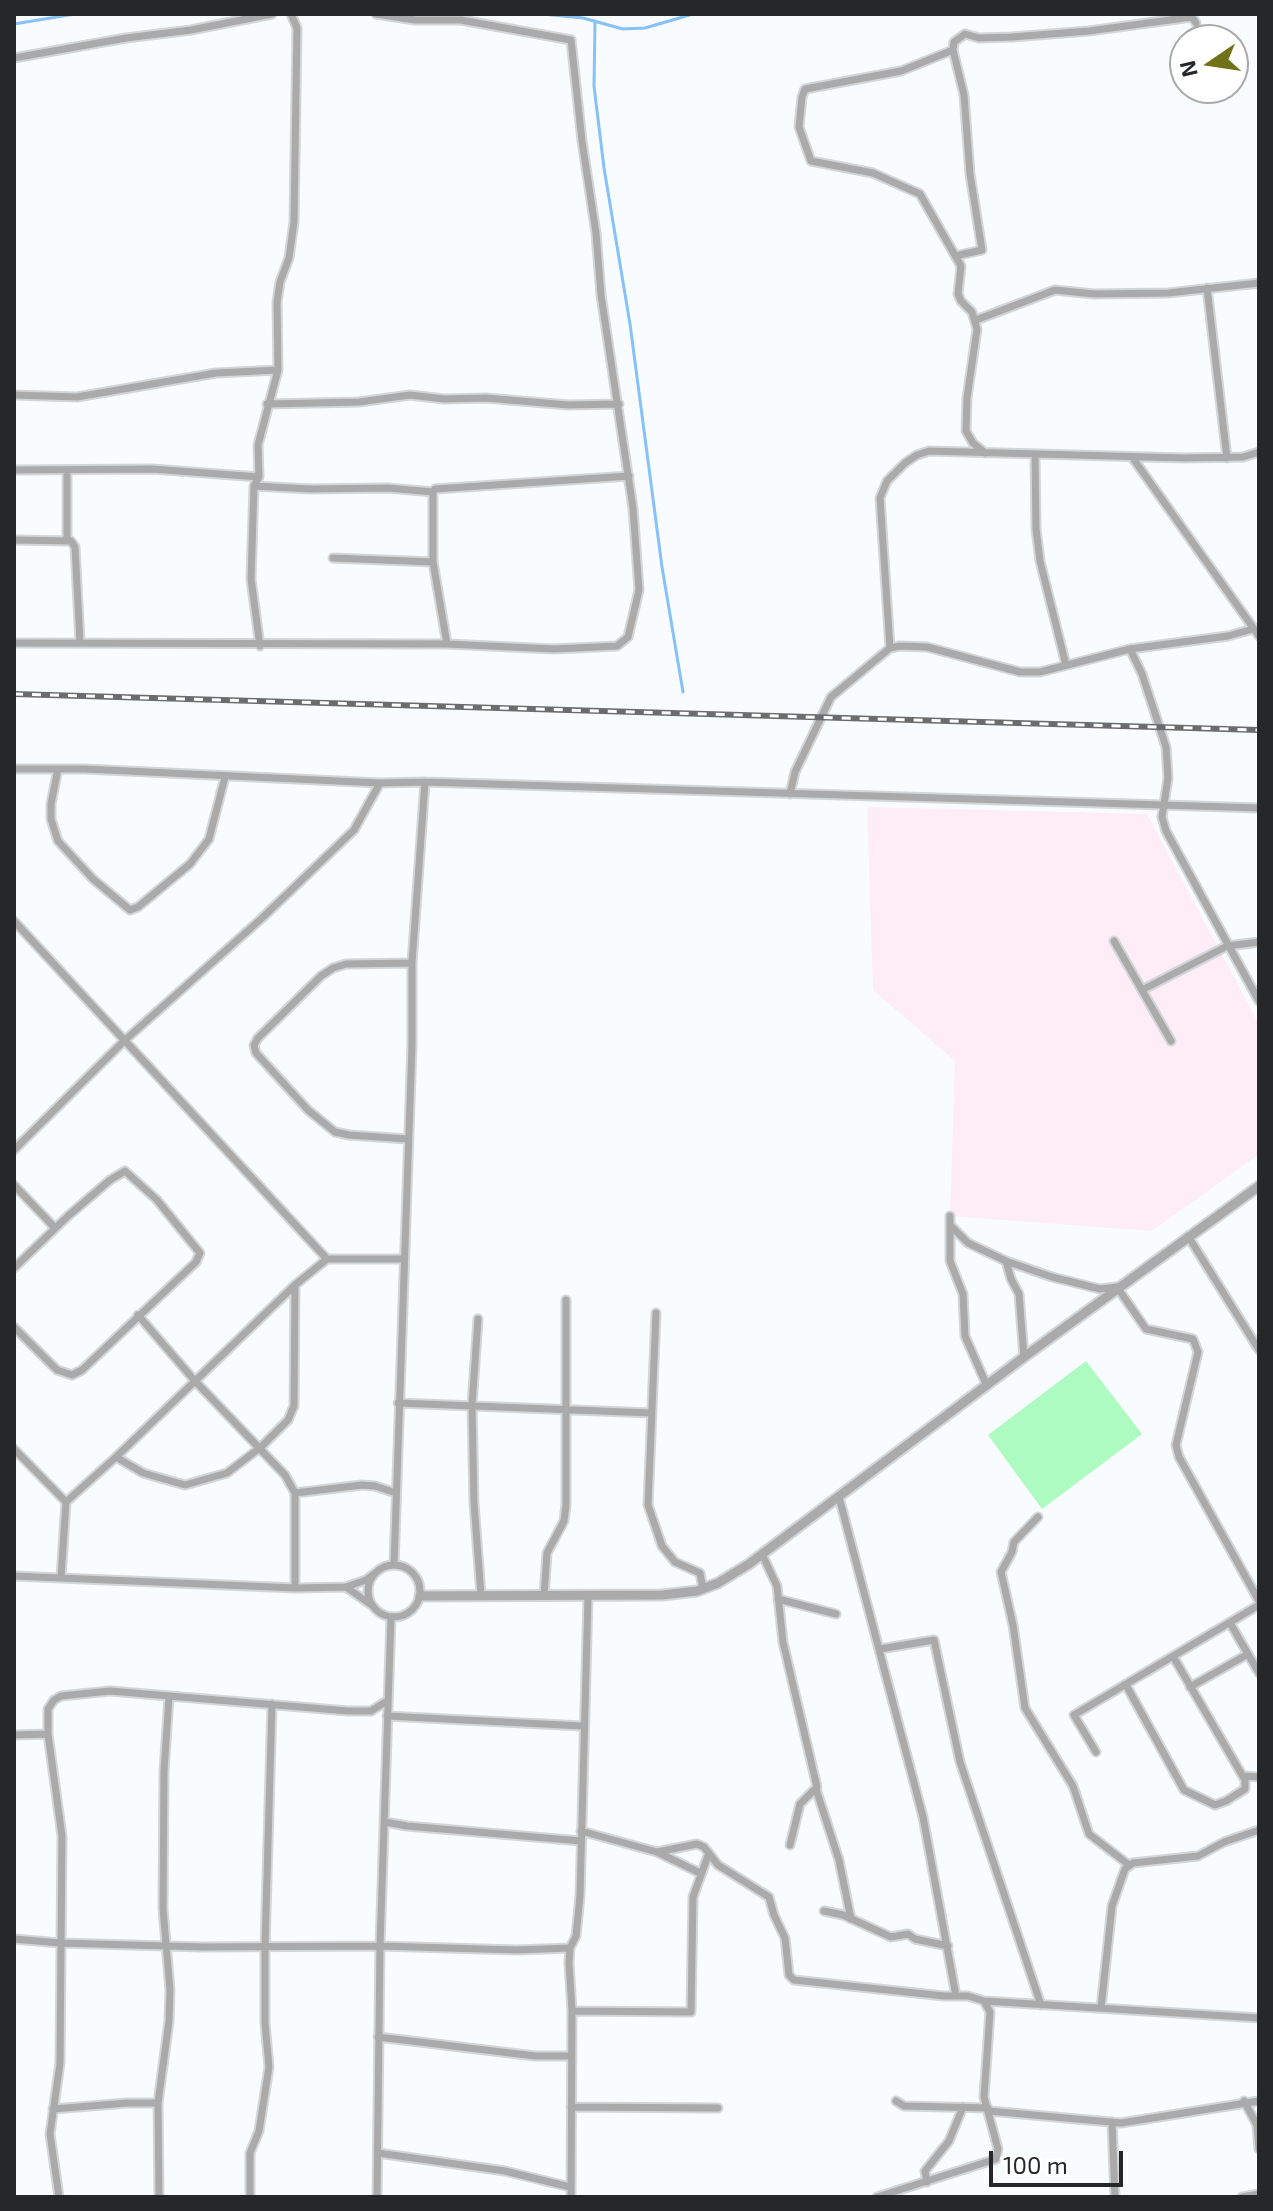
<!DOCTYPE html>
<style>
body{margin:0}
#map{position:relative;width:1273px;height:2211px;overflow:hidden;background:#f9fcff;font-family:"Exo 2",sans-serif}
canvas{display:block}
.frame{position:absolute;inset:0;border:16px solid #252728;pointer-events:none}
.north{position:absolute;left:1169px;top:24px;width:80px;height:80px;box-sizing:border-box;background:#fff;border:2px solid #a8a9a9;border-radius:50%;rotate:257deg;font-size:22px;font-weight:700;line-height:32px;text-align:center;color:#252728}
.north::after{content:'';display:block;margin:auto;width:28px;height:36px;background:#717217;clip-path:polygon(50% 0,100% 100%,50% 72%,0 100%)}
.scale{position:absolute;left:989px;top:2151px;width:134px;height:36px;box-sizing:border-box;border:4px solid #252728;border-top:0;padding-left:10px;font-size:24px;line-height:28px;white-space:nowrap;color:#252728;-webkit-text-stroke:6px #fff;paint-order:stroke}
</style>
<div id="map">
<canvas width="1273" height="2211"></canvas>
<div class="frame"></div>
<div class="north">N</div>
<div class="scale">100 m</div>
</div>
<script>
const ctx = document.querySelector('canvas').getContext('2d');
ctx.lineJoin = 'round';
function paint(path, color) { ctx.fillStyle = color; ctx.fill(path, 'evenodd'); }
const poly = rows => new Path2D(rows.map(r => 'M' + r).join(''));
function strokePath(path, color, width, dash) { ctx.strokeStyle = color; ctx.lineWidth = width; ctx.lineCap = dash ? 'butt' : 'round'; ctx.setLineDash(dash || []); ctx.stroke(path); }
const education = poly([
 [867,807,1147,814,1259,1024,1259,1154,1152,1231,950,1216,955,1061,873,990]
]);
const green = poly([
 [1086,1361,1142,1434,1042,1509,988,1435]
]);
const stream = poly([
 [542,14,583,18,623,29,645,28,693,14],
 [595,21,594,86,604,168,630,324,662,567,683,692],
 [14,24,75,14]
]);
const minor = poly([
 [953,50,964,95,970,174,982,250,955,256],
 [14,58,126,38,191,30,272,14],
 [1207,288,1227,458],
 [976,320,1055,290,1094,294,1168,293,1259,283],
 [14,395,77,397,216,373,278,370],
 [267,404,359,402,410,395,444,399,486,398,568,405,619,404],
 [985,453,973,443,966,431,967,398,977,329,972,312,961,301,958,294,961,266,920,194,873,173,811,161,799,127,802,97,805,89,901,71,953,50,954,42,965,34,979,38,1012,37,1089,31,1192,17,1196,23],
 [1035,454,1036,529,1040,561,1066,665],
 [1132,457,1259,636],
 [14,470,152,469,259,477],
 [254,486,310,489,388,488,433,492,435,489,629,476],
 [433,492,433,562,447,644],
 [67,539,67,471],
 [14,540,71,541,75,547,80,642],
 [333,558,433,562],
 [14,643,447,644,554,649,617,646,628,637,639,590,633,508,601,295,596,233,582,141,571,40,461,20,415,20,376,14],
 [260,646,251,579,254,486,259,477,258,445,278,370,277,302,280,282,289,258,294,222,297,28,291,14],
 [890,648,880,498,887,481,905,463,917,455,929,451,1184,458,1243,457,1259,452],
 [1130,649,1142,674,1166,747,1168,778,1162,817,1166,831,1259,1001],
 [14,769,85,769,380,783,425,782,1259,808],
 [58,769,51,804,51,819,58,841,93,879,130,910,138,907,190,864,209,839,225,777],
 [790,794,795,772,831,697,890,648,900,646,927,647,1020,672,1040,672,1130,649,1228,636,1253,629],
 [14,921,327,1259],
 [1114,941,1171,1041],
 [1142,990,1227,946,1259,942],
 [407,1139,349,1135,335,1132,308,1110,256,1053,254,1045,258,1038,321,976,333,968,346,964,412,963],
 [14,1150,124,1041,261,919,354,830,380,783],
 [14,1185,55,1228],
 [950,1216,950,1261,963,1294,965,1336,987,1386],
 [950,1225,968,1243,1006,1261,1052,1277,1100,1289,1117,1287,1146,1329,1193,1339,1198,1352,1176,1445,1179,1457,1259,1601],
 [1188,1236,1259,1350],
 [1006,1261,1011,1279,1019,1294,1024,1357],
 [14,1268,68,1216,110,1180,125,1171,157,1200,200,1253,196,1262,82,1370,72,1375,57,1370,14,1327],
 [656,1313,648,1505,662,1546,675,1562,700,1573,703,1589],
 [138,1315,195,1381,285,1475,295,1493,295,1588],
 [478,1319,472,1405,474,1503,481,1595],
 [398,1403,651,1413],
 [14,1449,66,1502],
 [116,1457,143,1473,185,1485,227,1473,261,1447,288,1420,294,1406,295,1285],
 [295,1493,362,1485,375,1486,396,1493],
 [839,1497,923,1817,956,1996],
 [1038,1517,1014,1542,1012,1552,1001,1572,1013,1625,1025,1708,1073,1786,1089,1834,1129,1865],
 [762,1554,777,1586,783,1642,817,1787,800,1804,790,1845],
 '368 1591a26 26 0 1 1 52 0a26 26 0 1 1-52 0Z',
 [394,1565,412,1045,412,963,425,782],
 [14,1576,295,1588,346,1587,366,1580,374,1574],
 [61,1578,66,1502,116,1457,295,1285,327,1259,403,1259],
 [346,1587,370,1604],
 [544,1596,547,1553,564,1521,566,1505,566,1300],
 [778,1599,836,1614],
 [1230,1623,1259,1673],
 [880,1649,934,1640,960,1762,1041,2005],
 [1126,1685,1184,1790,1215,1805,1226,1801,1245,1789,1245,1780,1174,1658],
 [1190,1687,1248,1654],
 [387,1716,582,1726],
 [14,1735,48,1734],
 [1096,1752,1074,1715,1259,1605],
 [1243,1776,1259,1777],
 [816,1789,839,1860,851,1919],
 [385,1822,407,1826,581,1841],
 [581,1831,657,1852,697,1844,704,1847,718,1865,769,1897,774,1915,785,1938,789,1975,794,1980,944,1996,968,1996,984,2001,990,2012,984,2097,998,2149,996,2159,877,2197],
 [657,1852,700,1873],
 [824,1911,843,1915,891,1937,908,1934,915,1939,948,1946],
 [14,1939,60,1943,203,1947,380,1946,517,1950,570,1948],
 [265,1947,272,1704],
 [984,2001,1259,2018],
 [1101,2008,1112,1906,1125,1869,1133,1863,1198,1856,1224,1842,1259,1830],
 [572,2011,691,2012,693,1897,709,1853],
 [378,2037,535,2056,570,2056],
 [896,2101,904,2106,988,2108],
 [1244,2101,1257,2125,1259,2149],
 [571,2107,718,2108],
 [53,2109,127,2103,158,2103],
 [989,2111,1121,2123,1259,2101],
 [1112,2122,1115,2197],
 [378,2153,505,2171,570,2187],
 [927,2182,925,2171,949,2141,963,2107],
 [59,2197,50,2134,60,2063,62,1836,48,1734,48,1709,54,1700,61,1696,110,1691,348,1711,371,1711,387,1701],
 [159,2197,158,2103,169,2021,170,1990,163,1909,164,1771,169,1697],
 [250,2197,250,2153,259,2131,269,2067,265,2023,265,1947],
 [377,2197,380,1946,391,1617],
 [571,2197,572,2011,569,1963,570,1948,576,1936,580,1896,588,1597],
 [1242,2197,1259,2194]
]);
const tertiary = poly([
 [420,1596,662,1595,697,1591,718,1583,749,1564,1024,1357,1259,1186]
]);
const rail = poly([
 [14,694,1259,730]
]);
paint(education, '#feecf6');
paint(green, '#aefbc1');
strokePath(stream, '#86c1f8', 3);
strokePath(minor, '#d3d6d8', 11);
strokePath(tertiary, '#d3d6d8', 13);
strokePath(minor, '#aaaaab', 7);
strokePath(tertiary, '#aaaaab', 9);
strokePath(rail, '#6a6c6e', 6);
strokePath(rail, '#fff', 3, [9]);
</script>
